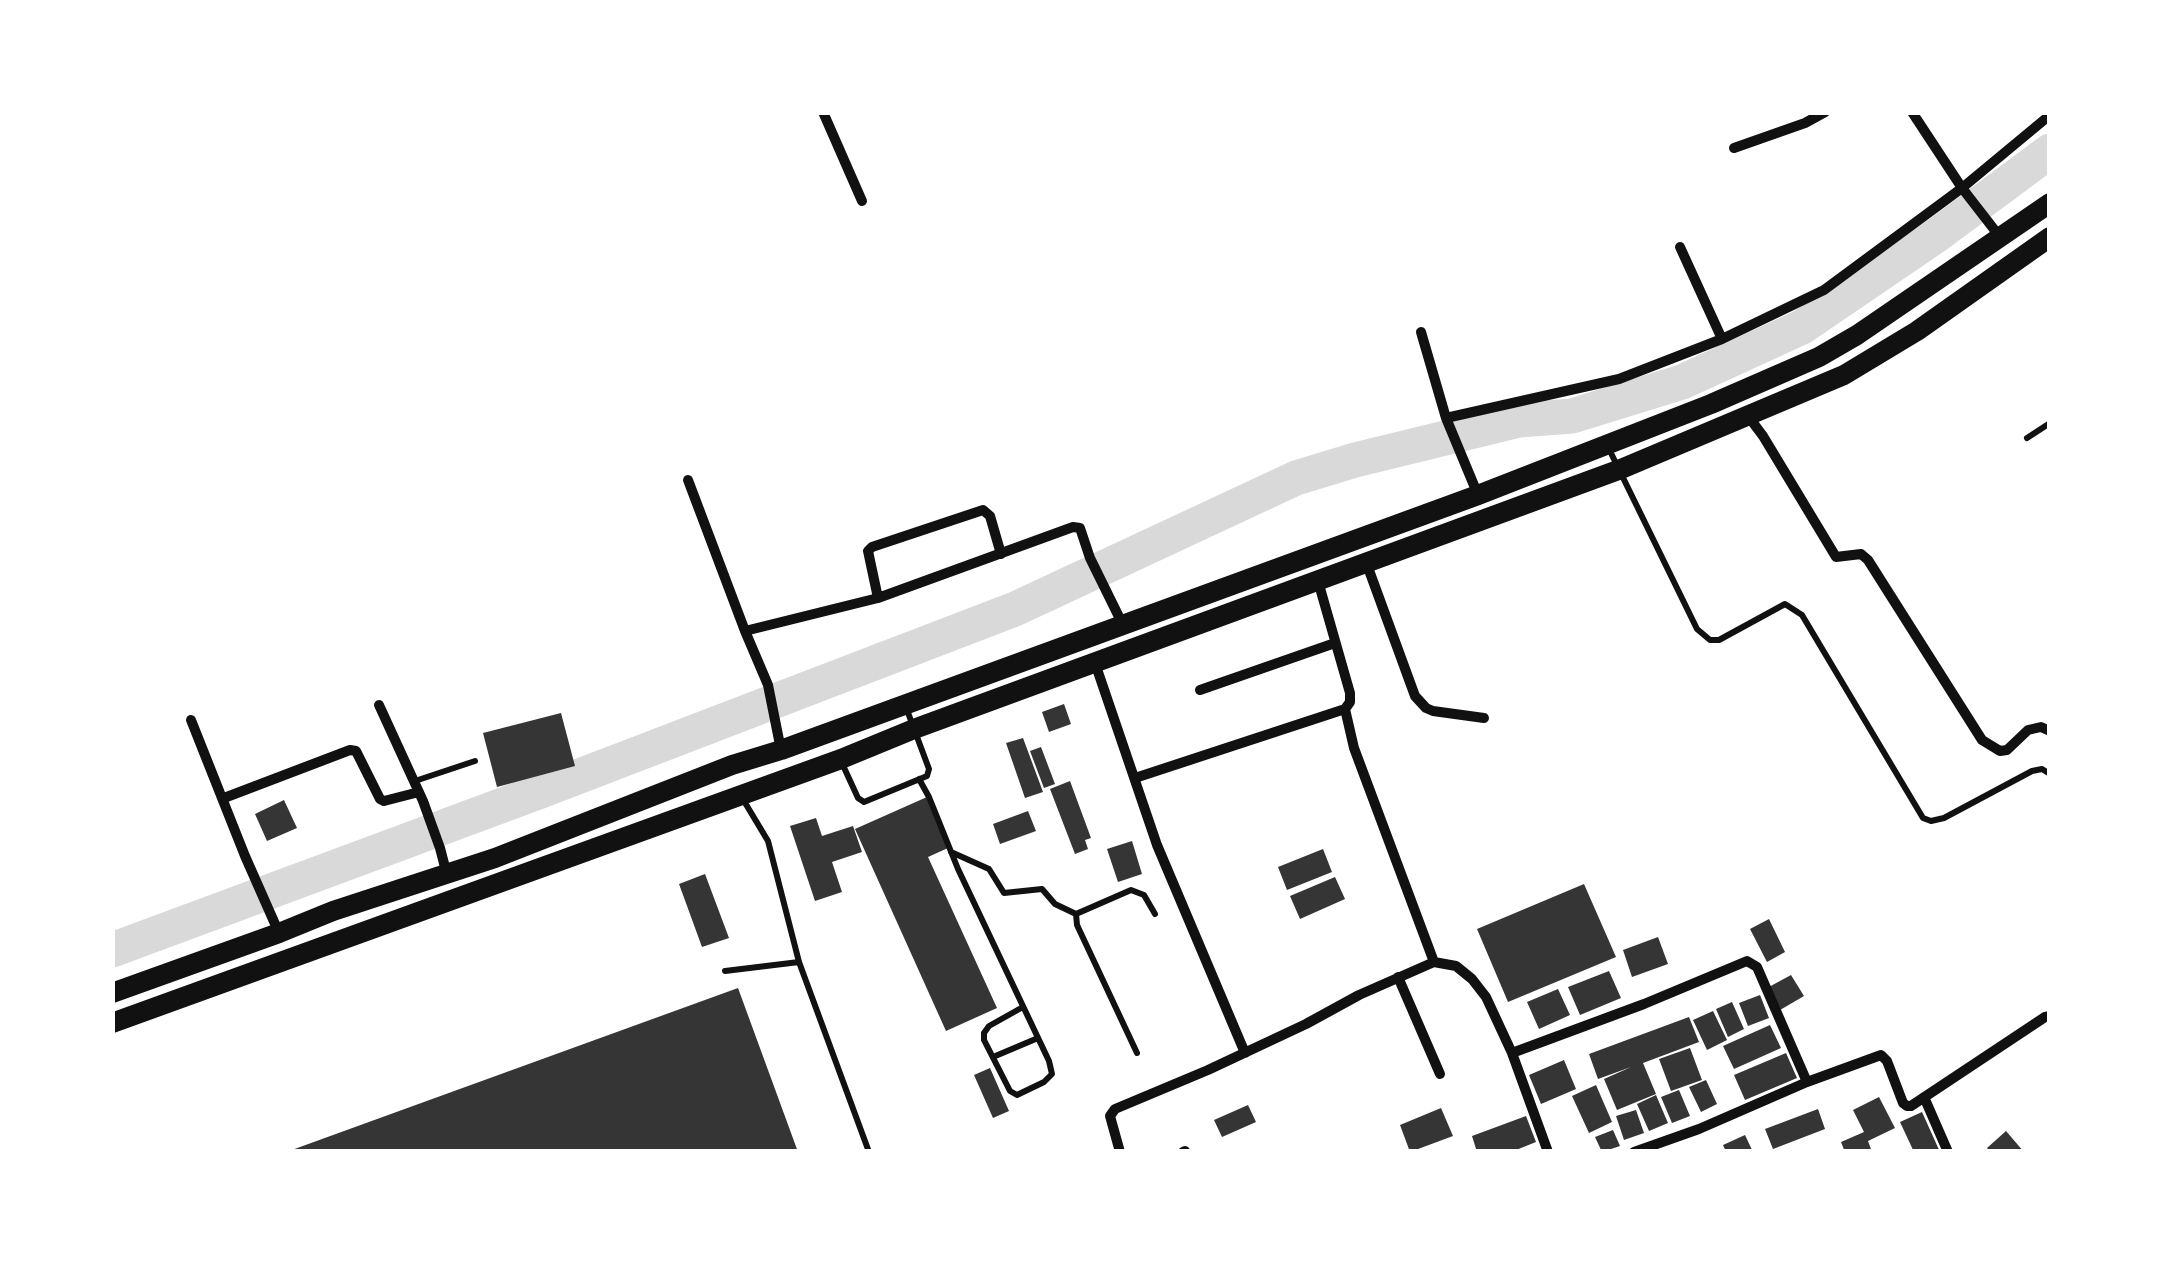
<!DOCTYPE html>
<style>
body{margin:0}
#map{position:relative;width:2162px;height:1264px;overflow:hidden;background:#fff;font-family:Karla,sans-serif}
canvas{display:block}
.frame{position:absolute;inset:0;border:115px solid #fff;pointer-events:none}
</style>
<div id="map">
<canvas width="2162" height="1264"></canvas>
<div class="frame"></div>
</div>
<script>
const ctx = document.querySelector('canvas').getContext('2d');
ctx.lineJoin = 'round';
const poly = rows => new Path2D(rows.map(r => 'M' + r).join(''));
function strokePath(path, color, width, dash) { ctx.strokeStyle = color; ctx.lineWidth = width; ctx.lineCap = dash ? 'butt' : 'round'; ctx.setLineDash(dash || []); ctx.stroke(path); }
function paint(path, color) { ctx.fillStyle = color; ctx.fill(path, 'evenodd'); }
const river = poly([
 [112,950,538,792,1015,609,1296,478,1355,460,1519,420,1572,416,1682,382,1802,327,1937,235,2050,151]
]);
const building = poly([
 [1064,704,1071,724,1049,732,1042,712],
 [561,713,575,766,497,787,483,733],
 [1023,738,1043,792,1025,798,1006,743],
 [1041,747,1055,784,1044,788,1030,751],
 [1070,781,1091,838,1085,840,1088,849,1075,854,1050,789],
 [927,797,948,848,928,857,997,1008,946,1031,855,829],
 [284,800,297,828,267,841,255,814],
 [1028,811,1036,831,1000,844,993,824],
 [816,818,822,836,853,826,862,852,832,862,842,892,815,901,790,826],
 [1132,841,1142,874,1118,882,1107,849],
 [1323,849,1332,872,1287,890,1278,867],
 [705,874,729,938,702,947,679,884],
 [1335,877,1345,899,1300,919,1290,896],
 [1584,884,1616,957,1508,1002,1477,929],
 [1769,919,1785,952,1767,962,1750,929],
 [1658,937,1668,964,1632,977,1623,950],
 [1609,971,1621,998,1580,1015,1568,987],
 [1791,975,1804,996,1780,1010,1767,988],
 [738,988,798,1152,289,1152,289,1151],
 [1558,989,1570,1015,1539,1029,1527,1002],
 [1760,995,1769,1018,1748,1026,1739,1003],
 [1732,1002,1744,1029,1728,1037,1716,1009],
 [1713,1011,1727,1040,1707,1050,1693,1020],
 [1689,1017,1699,1042,1643,1063,1656,1094,1617,1110,1604,1079,1631,1067,1598,1079,1589,1054],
 [1770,1025,1781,1048,1734,1069,1723,1046],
 [1690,1048,1702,1080,1671,1091,1659,1059],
 [1786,1053,1797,1078,1745,1100,1734,1075],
 [1564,1060,1576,1089,1541,1104,1529,1075],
 [990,1068,1009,1111,993,1118,974,1075],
 [1706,1080,1717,1104,1701,1112,1689,1087],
 [1596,1085,1612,1122,1589,1133,1572,1096],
 [1679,1090,1690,1116,1672,1123,1661,1097],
 [1656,1095,1668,1123,1649,1131,1637,1104],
 [1879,1097,1895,1128,1868,1141,1872,1152,1845,1152,1841,1142,1864,1132,1853,1110],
 [1248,1105,1256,1122,1222,1137,1214,1120],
 [1441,1108,1453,1136,1410,1152,1400,1125],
 [1818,1109,1825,1129,1773,1149,1765,1129],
 [1636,1110,1644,1133,1624,1140,1616,1116],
 [1922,1112,1940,1152,1914,1152,1900,1122],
 [1526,1116,1536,1142,1511,1152,1477,1152,1472,1136],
 [1613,1130,1620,1146,1602,1152,1595,1137],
 [2006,1131,2024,1152,1990,1152,1987,1148],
 [1745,1135,1753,1152,1726,1152,1723,1145]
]);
const service = poly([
 [2027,438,2050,423],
 [1609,449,1697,629,1710,640,1719,640,1785,604,1802,615,1923,818,1931,821,1944,818,2032,771,2042,769,2050,774],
 [841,761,858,798,864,802,927,776,929,769,907,710],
 [919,779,929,797,958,869,1049,1061,1052,1074,1044,1082,1017,1095,1010,1091,984,1040,984,1033,989,1026,1023,1007],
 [415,781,475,761],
 [744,801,768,841,799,962,869,1152],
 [951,852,989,869,1004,893,1042,889,1055,904,1076,914,1077,925,1137,1053],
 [1076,914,1131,890,1144,895,1155,914],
 [725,971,799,962],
 [993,1057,1038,1038]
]);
const minor = poly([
 [823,112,862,201],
 [1912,112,1962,188,2000,237],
 [1734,148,1805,123,1825,112],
 [1680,247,1722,339],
 [1421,332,1446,418,1478,495],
 [1748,416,1763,436,1836,557,1861,554,1868,560,1982,740,2000,751,2007,750,2028,730,2041,727,2050,731],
 [1446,418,1619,379,1722,339,1824,290,1962,188,2050,115],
 [688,480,745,631,768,685,781,750],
 [1366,562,1415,696,1426,708,1433,711,1484,718],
 [1318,581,1350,693,1350,702,1345,709],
 [878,598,868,551,872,547,983,510,990,516,1001,554],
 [745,631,878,598,1073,527,1080,528,1090,558,1123,625],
 [1095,663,1157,845,1245,1053],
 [1200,690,1335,643],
 [379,705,423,801,440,848,447,875],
 [191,720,245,856,279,933],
 [1135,778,1345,709,1354,748,1434,962],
 [224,798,350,750,356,751,380,799,384,801,419,792],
 [1398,977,1440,1074],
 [1512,1053,1644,1004,1747,961,1757,967,1807,1082],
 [1924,1097,1948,1152],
 [1120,1152,1110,1116,1115,1109,1208,1070,1306,1024,1359,995,1434,962,1456,966,1472,979,1486,997,1512,1053,1548,1152],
 [1183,1152,1185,1151],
 [1634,1152,1699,1129,1807,1082,1881,1055,1887,1061,1903,1103,1907,1106,1911,1106,2045,1017,2050,1016]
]);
const trunk = poly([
 [112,993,279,933,333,911,495,858,732,765,781,750,1478,495,1711,404,1819,357,1857,335,2050,203],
 [112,1023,841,759,914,729,1621,469,1844,375,1917,331,2050,237]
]);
strokePath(river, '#d9d9d9', 35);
paint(building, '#353535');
strokePath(service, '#111', 6);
strokePath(minor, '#111', 10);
strokePath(trunk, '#111', 20);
</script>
